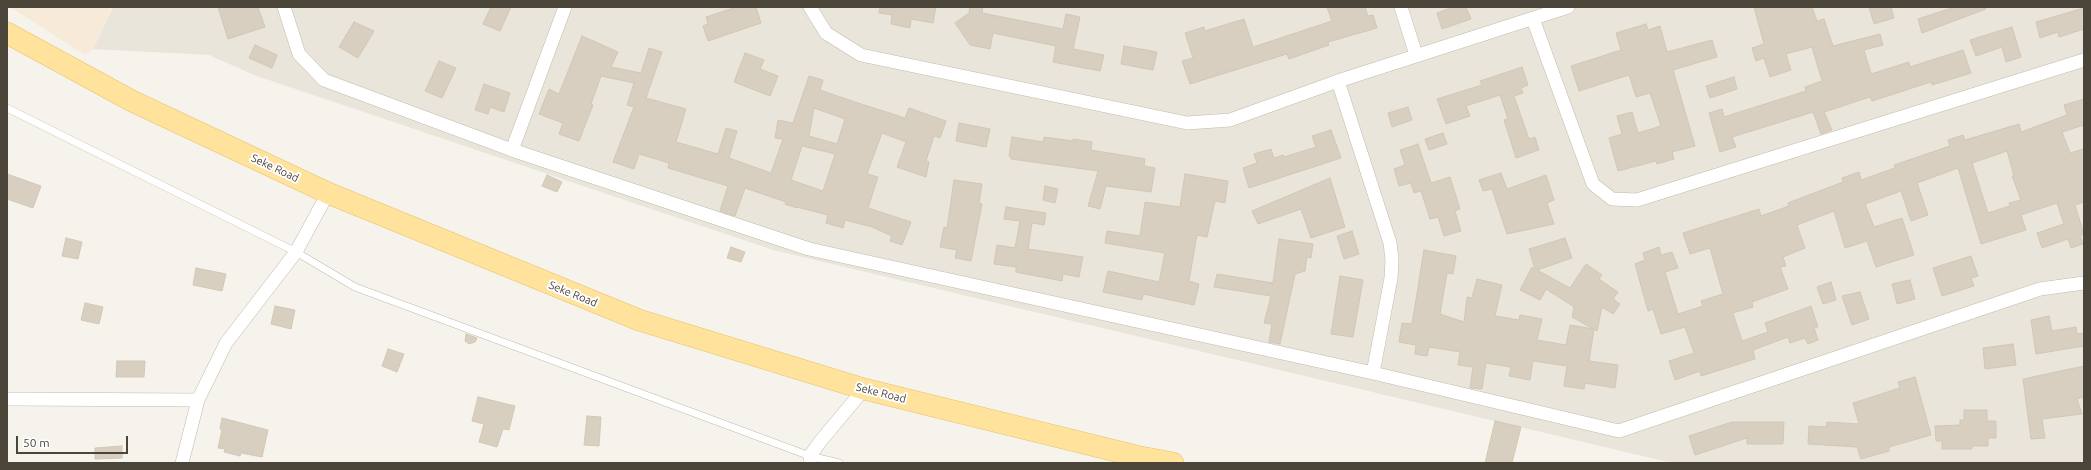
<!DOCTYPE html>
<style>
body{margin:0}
#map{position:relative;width:2091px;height:470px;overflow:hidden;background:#f6f3ec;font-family:Ubuntu,sans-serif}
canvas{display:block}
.frame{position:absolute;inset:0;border:8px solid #4b4439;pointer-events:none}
.scale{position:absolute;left:16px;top:436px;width:112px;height:18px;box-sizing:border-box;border:2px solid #4b4439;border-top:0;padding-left:5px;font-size:12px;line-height:14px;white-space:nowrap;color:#4b4439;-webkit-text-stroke:3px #fff;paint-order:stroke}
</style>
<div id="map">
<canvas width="2091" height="470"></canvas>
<div class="frame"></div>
<div class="scale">50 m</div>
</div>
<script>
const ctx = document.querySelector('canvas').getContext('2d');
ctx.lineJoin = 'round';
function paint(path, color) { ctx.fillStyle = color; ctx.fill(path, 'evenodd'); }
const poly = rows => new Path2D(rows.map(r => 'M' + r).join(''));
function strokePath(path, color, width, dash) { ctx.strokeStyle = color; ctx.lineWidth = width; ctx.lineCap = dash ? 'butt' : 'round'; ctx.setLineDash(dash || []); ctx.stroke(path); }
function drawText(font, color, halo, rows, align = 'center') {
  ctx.font = font + ' Ubuntu,sans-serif'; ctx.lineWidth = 4; ctx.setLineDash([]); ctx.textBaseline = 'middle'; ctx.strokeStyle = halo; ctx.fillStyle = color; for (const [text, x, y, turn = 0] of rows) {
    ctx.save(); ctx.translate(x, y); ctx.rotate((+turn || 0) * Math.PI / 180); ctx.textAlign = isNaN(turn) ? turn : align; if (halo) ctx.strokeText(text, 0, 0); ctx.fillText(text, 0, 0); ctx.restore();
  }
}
const residential = poly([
 [113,7,2084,7,2084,463,1672,463,773,250,254,75,209,55,93,49]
]);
const commercial = poly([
 [10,7,112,7,93,49,85,55]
]);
const building = poly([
 [218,7,258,7,265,27,228,39,218,7],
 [491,7,511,7,500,31,483,24,491,7],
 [737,7,756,7,761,23,708,41,703,26,708,24,706,17,737,7],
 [880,7,936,7,933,23,911,19,910,28,891,24,892,15,879,13,880,7],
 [970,7,983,7,982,13,1063,29,1066,14,1080,17,1073,49,1104,55,1100,71,1053,62,1056,46,993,33,990,49,970,45,955,23,969,13,970,7],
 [1327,7,1365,7,1368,16,1373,15,1377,28,1328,42,1329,45,1289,59,1287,54,1190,84,1182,61,1193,58,1185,33,1204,27,1205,31,1244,19,1253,47,1332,21,1327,7],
 [1454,7,1466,7,1471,19,1442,29,1437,13,1454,7],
 [1754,7,1812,7,1817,21,1824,19,1833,46,1880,34,1883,45,1864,50,1871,74,1909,62,1910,67,1963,50,1971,73,1932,85,1931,82,1872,101,1870,97,1824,112,1832,130,1821,134,1813,112,1732,137,1736,147,1720,152,1709,113,1722,109,1724,117,1806,91,1805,87,1822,81,1812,47,1786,54,1791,70,1770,77,1764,58,1756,61,1752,48,1764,44,1754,7],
 [1869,7,1891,7,1894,18,1874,24,1869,7],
 [1955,7,1985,7,1986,9,1922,33,1918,19,1955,7],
 [2084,8,2084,29,2059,37,2058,32,2040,38,2036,22,2084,8],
 [354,22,374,31,358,58,339,47,354,22],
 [1646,24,1648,30,1660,26,1667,52,1712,40,1717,57,1673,70,1695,146,1672,152,1674,159,1657,164,1656,161,1618,171,1609,138,1622,134,1617,116,1632,112,1638,133,1661,126,1650,93,1636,97,1629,75,1579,91,1571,66,1621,50,1616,33,1646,24],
 [2012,27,2021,57,2006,62,2002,47,1976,56,1970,40,2012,27],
 [582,36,618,52,611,67,641,73,649,48,662,52,646,98,686,109,676,142,718,154,726,128,737,131,729,158,771,173,783,139,775,138,778,120,793,123,809,76,823,80,820,90,855,102,905,118,909,108,946,121,940,138,934,136,926,161,929,162,926,177,897,167,906,142,882,133,867,174,878,177,868,208,911,222,902,245,890,241,892,236,872,227,845,220,843,228,826,223,828,215,797,207,797,208,785,204,786,202,745,188,735,216,720,211,728,186,668,168,669,163,639,154,634,169,613,162,634,107,627,105,634,83,601,76,591,104,593,105,579,141,559,134,563,123,539,114,549,89,559,94,582,36],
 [814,108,845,119,837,144,809,136,814,108],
 [802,146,835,154,823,191,791,180,802,146],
 [255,45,277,55,272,68,249,58,255,45],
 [1124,46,1157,52,1153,70,1121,64,1124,46],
 [745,53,764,60,760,69,778,76,770,96,734,82,745,53],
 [439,61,456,68,442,98,425,91,439,61],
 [1522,67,1528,85,1521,88,1523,93,1514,96,1529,139,1535,137,1539,150,1516,158,1504,120,1508,119,1500,95,1466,106,1470,116,1446,124,1437,99,1482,85,1480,81,1522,67],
 [1734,77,1737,89,1710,98,1706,86,1734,77],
 [484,84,510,93,504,112,490,107,488,114,475,110,484,84],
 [2084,99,2084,125,2062,132,2070,153,2084,149,2084,202,2075,205,2084,234,2080,236,2083,244,2071,248,2068,239,2042,248,2037,233,2064,224,2057,203,2021,215,2026,230,1981,244,1958,168,1917,183,1928,215,1911,221,1901,191,1865,204,1874,227,1902,218,1914,255,1876,267,1867,241,1845,248,1834,211,1797,225,1805,248,1783,257,1786,266,1780,267,1788,289,1752,302,1753,307,1733,313,1742,341,1768,332,1765,323,1811,306,1818,327,1814,328,1818,340,1808,344,1805,338,1790,343,1788,337,1753,350,1755,359,1701,376,1700,371,1675,380,1669,361,1694,353,1685,327,1661,334,1653,309,1648,311,1635,264,1645,260,1643,253,1659,247,1661,255,1672,252,1678,268,1665,272,1678,314,1703,306,1701,301,1723,294,1710,248,1690,254,1683,233,1759,209,1761,216,1789,206,1788,203,1843,182,1842,178,1859,172,1861,180,1895,168,1894,165,1950,146,1948,140,1963,135,1965,140,2019,124,2021,132,2067,115,2064,105,2084,99],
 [2007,151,2014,176,2012,176,2021,200,2009,203,2010,206,1988,213,1972,163,2007,151],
 [1408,107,1412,120,1392,127,1388,113,1408,107],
 [959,123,990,129,986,147,956,141,959,123],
 [1331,130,1341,158,1249,188,1243,168,1257,163,1254,154,1271,149,1274,158,1283,155,1284,157,1316,147,1312,136,1331,130],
 [1443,133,1447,144,1429,150,1425,139,1443,133],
 [1012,137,1043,142,1044,137,1073,141,1073,139,1092,142,1091,150,1145,159,1144,166,1155,168,1151,192,1106,186,1100,209,1088,206,1098,171,1011,159,1011,157,1009,156,1012,137],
 [1418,144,1431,183,1450,177,1460,209,1455,211,1461,231,1444,236,1438,217,1430,219,1421,191,1414,193,1411,183,1399,186,1394,169,1405,165,1400,150,1418,144],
 [1501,173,1507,189,1546,175,1554,200,1547,203,1554,224,1507,234,1492,189,1483,191,1479,180,1501,173],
 [7,174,41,186,33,208,7,199,7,174],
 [1185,174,1228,181,1225,203,1215,201,1207,237,1197,235,1189,281,1199,284,1194,305,1143,294,1142,300,1103,292,1108,271,1159,282,1165,253,1105,243,1107,231,1140,236,1145,202,1180,207,1185,174],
 [547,175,562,182,557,192,542,186,547,175],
 [1330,178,1345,227,1311,238,1301,209,1258,224,1252,211,1330,178],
 [954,180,982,184,979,203,982,204,971,261,955,258,957,250,940,247,944,227,947,228,954,180],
 [1045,186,1058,189,1055,203,1043,200,1045,186],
 [1006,207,1046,213,1044,225,1032,223,1028,249,1083,257,1079,277,1063,274,1062,281,1016,272,1016,267,994,264,997,245,1015,248,1020,221,1004,219,1006,207],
 [1352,231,1359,254,1344,259,1337,236,1352,231],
 [66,238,82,242,78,259,62,256,66,238],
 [1565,238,1572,258,1537,270,1570,288,1586,264,1602,275,1599,279,1618,292,1613,299,1620,304,1613,314,1602,307,1597,331,1572,317,1574,307,1546,289,1540,300,1520,290,1532,267,1535,269,1529,249,1565,238],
 [1279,239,1313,244,1311,258,1307,257,1305,271,1295,274,1280,344,1269,342,1272,324,1264,323,1271,296,1214,287,1217,274,1273,283,1279,239],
 [731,247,745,252,741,262,727,258,731,247],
 [1424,250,1456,256,1453,274,1447,273,1440,314,1464,322,1467,297,1472,298,1477,279,1502,285,1495,316,1519,320,1520,315,1542,319,1537,340,1566,345,1570,325,1594,329,1589,361,1618,365,1615,388,1585,383,1584,389,1564,386,1567,366,1533,361,1530,380,1509,376,1511,367,1486,363,1482,389,1472,388,1470,388,1473,367,1458,365,1460,352,1429,347,1427,356,1415,354,1416,345,1399,342,1402,323,1412,324,1424,250],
 [1971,256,1978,276,1971,278,1974,286,1942,296,1933,268,1971,256],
 [196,268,226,274,222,291,193,285,196,268],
 [1340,276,1363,280,1353,337,1331,334,1340,276],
 [1910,280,1915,299,1897,304,1892,284,1910,280],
 [1831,282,1836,300,1823,304,1817,287,1831,282],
 [1860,292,1869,319,1852,325,1842,296,1860,292],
 [85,303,103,307,99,324,81,320,85,303],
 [275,306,295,310,291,329,271,324,275,306],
 [2049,316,2052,331,2076,327,2077,334,2084,333,2084,346,2036,354,2031,320,2049,316],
 [466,334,477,338,475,342,469,344,465,341,466,334],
 [2013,344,2016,365,1985,369,1983,348,2013,344],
 [388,349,404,354,397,372,382,366,388,349],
 [117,361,145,361,144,377,116,377,117,361],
 [2084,366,2084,397,2077,399,2082,414,2042,419,2045,438,2031,439,2023,379,2084,366],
 [1915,377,1931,435,1889,447,1889,451,1861,459,1857,447,1808,444,1809,426,1826,427,1827,422,1859,424,1853,403,1900,388,1898,382,1915,377],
 [478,397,515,406,509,430,503,429,497,447,479,442,484,424,472,421,478,397],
 [1964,410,1987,410,1987,421,1996,421,1996,438,1988,438,1988,446,1972,446,1972,449,1942,449,1942,441,1936,441,1935,426,1960,425,1960,420,1964,420,1964,410],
 [587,416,601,417,599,446,584,445,587,416],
 [222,418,268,430,262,457,241,453,240,456,224,452,225,449,218,448,222,430,220,429,222,418],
 [1495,421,1521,427,1512,463,1485,463,1495,421],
 [1732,422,1784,422,1783,444,1747,444,1747,438,1695,455,1689,436,1732,422],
 [122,446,122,458,95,459,95,448,122,446]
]);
const service = poly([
 [7,108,296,252,355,287,810,456,839,463]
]);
const minor = poly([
 [284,7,299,54,324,80,512,150,809,249,1373,373,1619,431,2040,289,2084,283],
 [810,7,826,33,861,55,1187,123,1230,120,1338,81,1568,7],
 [1401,7,1416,55],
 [1533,19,1593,184,1612,199,1637,200,2084,60],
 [1338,81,1390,243,1392,260,1391,278,1373,373],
 [512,150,565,7],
 [7,399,198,400],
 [182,463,198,400,226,343,296,252,328,193],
 [811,463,810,456,819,443,864,389]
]);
const primary = poly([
 [7,33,132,101,328,193,639,320,864,389,1136,456,1173,463]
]);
const streetNames = [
 ["Seke Road",275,168,25],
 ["Seke Road",573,294,22],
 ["Seke Road",881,393,14]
];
paint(residential, '#eae5da');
paint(commercial, '#f7ead8');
paint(building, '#d8cfc1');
strokePath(building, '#d3c7b4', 1);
strokePath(service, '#c2bbae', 8);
strokePath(minor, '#c2bbae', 14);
strokePath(primary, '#e6c16a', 22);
strokePath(service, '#fff', 7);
strokePath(minor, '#fff', 13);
strokePath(primary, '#ffe39c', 21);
drawText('11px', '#4b4439', '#fff', streetNames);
</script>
